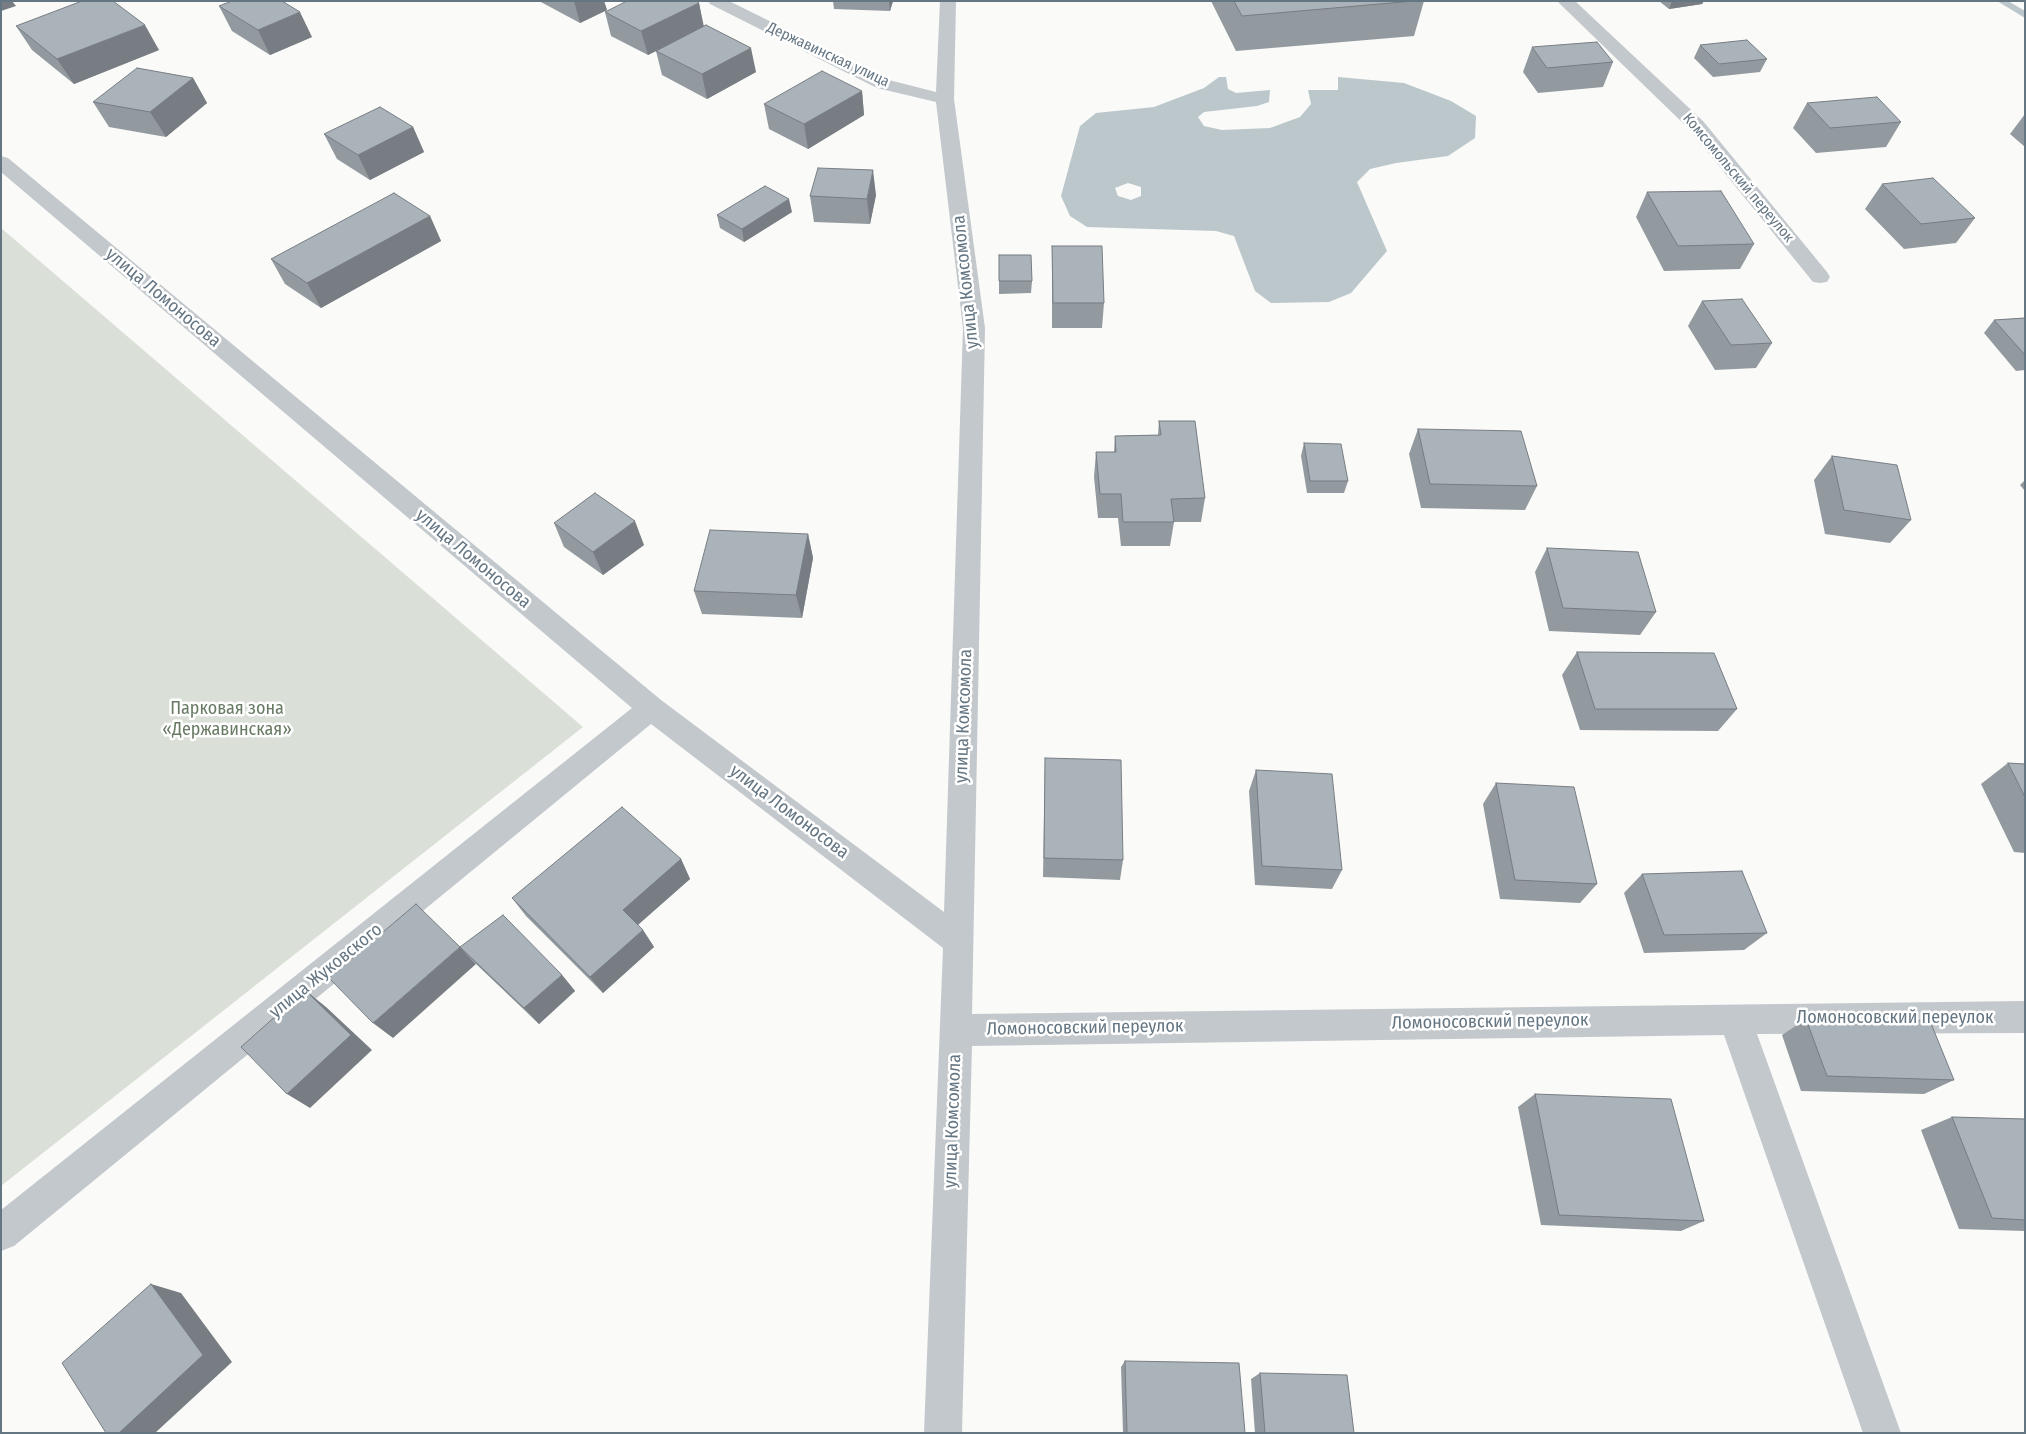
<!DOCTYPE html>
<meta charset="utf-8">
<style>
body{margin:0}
#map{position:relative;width:2026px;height:1434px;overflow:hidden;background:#fafaf8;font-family:"Fira Sans Condensed",sans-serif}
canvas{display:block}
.frame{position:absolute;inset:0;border:2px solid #657683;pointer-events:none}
</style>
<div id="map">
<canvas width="2026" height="1434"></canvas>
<div class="frame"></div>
</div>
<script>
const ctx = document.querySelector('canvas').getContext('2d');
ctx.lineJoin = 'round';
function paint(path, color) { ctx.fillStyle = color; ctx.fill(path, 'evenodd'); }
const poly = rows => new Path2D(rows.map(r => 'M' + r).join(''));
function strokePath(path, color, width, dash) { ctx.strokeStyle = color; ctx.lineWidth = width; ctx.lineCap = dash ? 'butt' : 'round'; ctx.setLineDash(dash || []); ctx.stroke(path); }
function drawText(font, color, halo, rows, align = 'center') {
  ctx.font = font + ' "Fira Sans Condensed",sans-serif'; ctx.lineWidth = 5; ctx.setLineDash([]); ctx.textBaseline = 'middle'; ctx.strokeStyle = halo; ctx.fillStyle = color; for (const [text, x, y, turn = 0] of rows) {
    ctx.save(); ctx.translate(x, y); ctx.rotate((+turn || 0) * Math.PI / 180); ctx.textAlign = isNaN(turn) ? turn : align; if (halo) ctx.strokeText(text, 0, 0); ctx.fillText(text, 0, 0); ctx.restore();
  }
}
const green = poly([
 [1,228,583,727,1,1186]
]);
const water = poly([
 [1219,77,1226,77,1228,89,1236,93,1270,90,1269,102,1257,106,1204,112,1198,117,1204,126,1222,130,1270,128,1300,117,1311,104,1308,90,1338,90,1338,77,1404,83,1451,101,1476,116,1475,138,1448,156,1396,163,1370,169,1357,182,1387,251,1351,293,1329,302,1271,303,1255,291,1234,236,1216,231,1087,227,1070,216,1061,196,1080,126,1096,113,1154,107,1204,88],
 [1128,183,1141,187,1141,196,1131,200,1118,196,1115,188]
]);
const stream = poly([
 [1997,1,2008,1,2025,11,2025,18,1997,1]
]);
const minor = poly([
 [708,1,729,1,889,80,936,92,940,1,956,1,954,99,985,328,972,1014,2025,1001,2025,1033,1757,1034,1901,1433,1863,1433,1724,1035,972,1046,962,1433,924,1433,943,948,651,724,14,1246,1,1251,1,1210,632,708,1,172,1,156,8,158,661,700,944,912,963,328,936,102,877,88,710,4,708,1],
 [1557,1,1575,1,1703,121,1827,272,1830,277,1827,282,1820,283,1813,282,1689,129,1557,1]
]);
const wall = poly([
 [539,1,604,1,607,10,580,23],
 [833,1,893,1,890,11,834,9],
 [1211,1,1424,1,1414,36,1236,51],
 [1659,1,1704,1,1702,4,1669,9],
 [699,3,703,26,756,72,707,99,662,75,656,51,648,55,611,36,605,12],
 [219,6,312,37,270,55,232,31],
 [16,26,159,50,74,84,32,50],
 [1700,45,1767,59,1760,72,1713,77,1694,58],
 [1532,47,1613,62,1603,87,1538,93,1523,72],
 [193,78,207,103,166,137,109,127,93,102],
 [862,91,864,115,808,149,769,129,764,104],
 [1807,103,1901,122,1886,147,1816,153,1793,128],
 [2025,114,2025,147,2010,134],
 [413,127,424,152,370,180,337,159,324,134],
 [1882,184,1975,218,1956,243,1904,249,1865,209],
 [1647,192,1754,244,1740,269,1664,271,1636,217],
 [876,195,870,224,814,222,810,196],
 [792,212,744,242,720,228,717,215],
 [430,216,441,241,321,308,285,284,271,259],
 [1052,246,1104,303,1102,328,1052,328],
 [999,255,1032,281,1031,293,999,294],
 [1702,301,1772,343,1756,368,1715,370,1688,326],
 [2025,318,2025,370,2016,371,1984,333,1994,320],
 [1159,421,1205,498,1201,522,1174,522,1170,546,1121,546,1118,518,1098,518,1094,477,1096,452,1114,452,1115,436,1158,435],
 [1418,429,1537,486,1525,510,1421,508,1409,454],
 [1304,443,1348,481,1344,493,1307,493,1301,456],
 [1832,456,1911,520,1890,543,1825,534,1814,480],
 [2025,480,2025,491,2020,485],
 [554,523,644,545,603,575,564,547],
 [808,534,813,558,802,618,702,614,694,591],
 [1547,548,1656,612,1640,635,1549,631,1535,572],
 [1577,652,1737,709,1718,731,1580,730,1562,675],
 [1045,758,1123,860,1120,880,1043,877],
 [2008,763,2025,764,2025,853,2014,852,1981,784],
 [1256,770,1342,870,1332,889,1255,885,1249,791],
 [1496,783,1597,884,1580,903,1500,899,1483,804],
 [681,859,690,879,638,925,643,930,654,947,603,993,526,916,512,898],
 [1642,874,1767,933,1744,950,1644,953,1624,893],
 [460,947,562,975,575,991,539,1024,476,964],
 [1806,1019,1954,1080,1924,1094,1801,1091,1782,1035],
 [1535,1094,1704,1221,1681,1231,1541,1225,1518,1107],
 [1952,1117,2025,1119,2025,1231,1959,1229,1921,1130],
 [1125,1361,1245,1433,1123,1433,1121,1367],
 [1260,1373,1354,1433,1255,1433,1251,1379]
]);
const shadedWall = poly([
 [1,1,12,1,16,6,1,11],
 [574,1,604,1,607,10,580,23],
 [889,1,893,1,890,11],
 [1672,1,1704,1,1702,4,1669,9],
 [699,3,704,27,648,55,641,31],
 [300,12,312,37,270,55,258,30],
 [145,25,159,50,74,84,57,59],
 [751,48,756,72,707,99,702,74],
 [193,78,207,103,166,137,150,112],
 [862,91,864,115,808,149,804,124],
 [413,127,424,152,370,180,358,155],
 [873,170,876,195,870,224,867,199],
 [789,199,792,212,744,242,742,229],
 [430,216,441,241,321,308,307,283],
 [635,521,644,545,603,575,593,552],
 [808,534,813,558,802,618,796,595],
 [681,859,690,879,634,928,623,910],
 [643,930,654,947,603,993,590,977],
 [460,947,476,964,393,1038,373,1023],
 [562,975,575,991,539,1024,524,1008],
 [305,990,326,1007,372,1050,310,1108,287,1094],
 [151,1284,181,1293,232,1362,155,1433,119,1433]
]);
const building = poly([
 [82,1,113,1,145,25,57,59,16,26,82,1],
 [232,1,282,1,300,12,258,30,219,6,232,1],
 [627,1,696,1,699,3,641,31,605,12,627,1],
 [1234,1,1414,1,1242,16,1234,1],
 [706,25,751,48,702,74,656,51,706,25],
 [1747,40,1767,59,1719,64,1700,45,1747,40],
 [1597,42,1613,62,1547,68,1532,47,1597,42],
 [137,68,193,78,150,112,93,102,137,68],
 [822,71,862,91,804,124,764,104,822,71],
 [1877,97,1901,122,1830,128,1807,103,1877,97],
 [380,107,413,127,358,155,324,134,380,107],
 [818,168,873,170,867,199,810,196,818,168],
 [1933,178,1975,218,1921,224,1882,184,1933,178],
 [765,186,789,199,742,229,717,215,765,186],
 [1721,191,1754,244,1678,246,1647,192,1721,191],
 [394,193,430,216,307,283,271,259,394,193],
 [1052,246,1102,246,1104,303,1053,303,1052,246],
 [999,255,1031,255,1032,281,999,281,999,255],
 [1742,299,1772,343,1731,345,1702,301,1742,299],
 [2025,318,2025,355,1994,320,2025,318],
 [1159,421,1195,421,1205,498,1171,499,1174,522,1123,522,1121,494,1100,494,1096,452,1116,452,1115,436,1161,435,1159,421],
 [1418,429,1521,431,1537,486,1430,484,1418,429],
 [1304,443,1341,444,1348,481,1310,481,1304,443],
 [1832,456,1897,465,1911,520,1844,510,1832,456],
 [595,493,635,521,593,552,554,523,595,493],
 [710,530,808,534,796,595,694,591,710,530],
 [1547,548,1638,552,1656,612,1563,608,1547,548],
 [1577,652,1714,653,1737,709,1595,709,1577,652],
 [1045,758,1121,760,1123,860,1044,858,1045,758],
 [2008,763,2025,764,2025,797,2008,763],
 [1256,770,1332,774,1342,870,1262,866,1256,770],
 [1496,783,1574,787,1597,884,1515,880,1496,783],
 [622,807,681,859,623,910,643,930,590,977,512,898,622,807],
 [1742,871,1767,933,1664,935,1642,874,1742,871],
 [416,904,460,947,373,1023,329,978,416,904],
 [503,915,562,975,524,1008,460,947,503,915],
 [305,990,351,1035,287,1094,241,1047,305,990],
 [1806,1019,1930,1021,1954,1080,1827,1076,1806,1019],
 [1535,1094,1671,1099,1704,1221,1559,1215,1535,1094],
 [1952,1117,2025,1119,2025,1220,1992,1218,1952,1117],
 [151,1284,203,1355,119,1433,106,1433,62,1363,151,1284],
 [1125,1361,1239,1363,1245,1433,1127,1433,1125,1361],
 [1260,1373,1347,1375,1354,1433,1265,1433,1260,1373]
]);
const farStreetnames = [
 ["Державинская улица",828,55,25],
 ["Комсомольский переулок",1738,178,50]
];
const streetNames = [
 ["улица Комсомола",966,282,-96],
 ["улица Ломоносова",163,298,40],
 ["улица Ломоносова",473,559,40],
 ["улица Комсомола",964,716,-88],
 ["улица Ломоносова",789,812,37],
 ["улица Жуковского",326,971,-39],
 ["Ломоносовский переулок",1895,1018],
 ["Ломоносовский переулок",1490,1022,-1],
 ["Ломоносовский переулок",1085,1028,-1],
 ["улица Комсомола",953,1121,-88]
];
const parkNames = [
 ["Парковая зона",227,709],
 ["«Державинская»",227,730]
];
paint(green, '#dadfd7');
paint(water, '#bbc7cb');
paint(stream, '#bbc7cb');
paint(minor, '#c3c8cc');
paint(wall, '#929a9f');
paint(shadedWall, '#777d82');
paint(building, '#aab3b9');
strokePath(building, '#777d82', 1);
drawText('15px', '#657683', '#fff', farStreetnames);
drawText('18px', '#657683', '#fff', streetNames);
drawText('18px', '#687a64', '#fff', parkNames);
</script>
